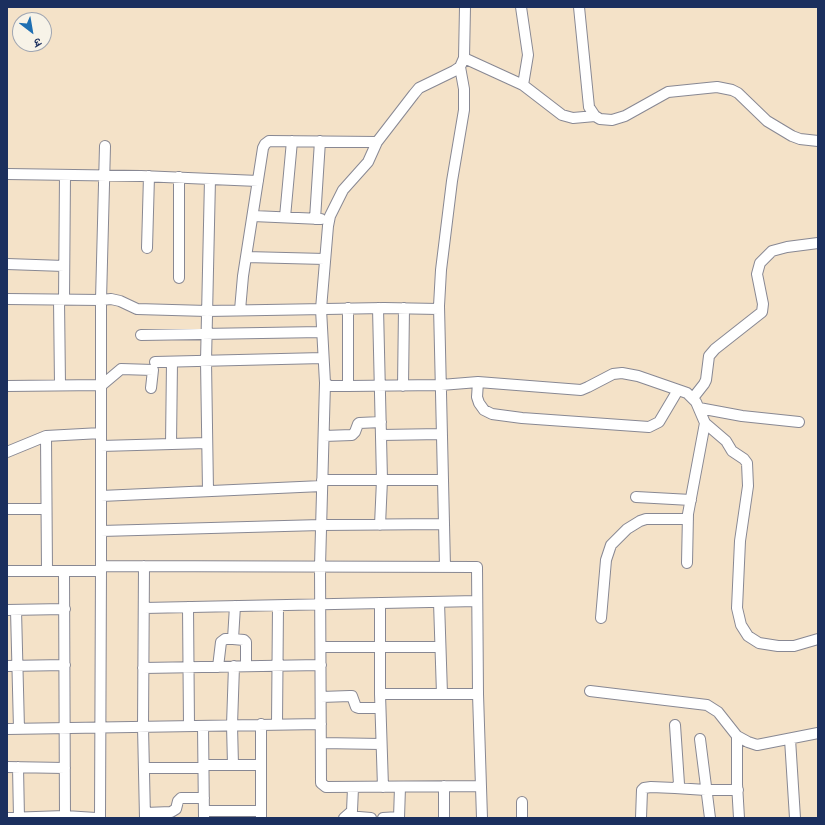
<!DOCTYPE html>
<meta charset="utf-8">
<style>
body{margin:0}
#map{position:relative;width:825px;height:825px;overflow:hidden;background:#f4e2c8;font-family:Kalam,"Playpen Sans Deva",sans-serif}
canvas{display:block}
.frame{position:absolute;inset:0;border:8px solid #1b2f5e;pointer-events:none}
.north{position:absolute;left:12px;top:12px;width:40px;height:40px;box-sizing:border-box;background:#f7f3e8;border:1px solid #9fa5b1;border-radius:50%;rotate:149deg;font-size:11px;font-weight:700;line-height:16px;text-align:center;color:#1b2f5e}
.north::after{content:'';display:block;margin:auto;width:14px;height:18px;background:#1f6fb2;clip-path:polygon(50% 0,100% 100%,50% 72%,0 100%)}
</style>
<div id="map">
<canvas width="825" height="825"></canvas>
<div class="frame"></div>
<div class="north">उ</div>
</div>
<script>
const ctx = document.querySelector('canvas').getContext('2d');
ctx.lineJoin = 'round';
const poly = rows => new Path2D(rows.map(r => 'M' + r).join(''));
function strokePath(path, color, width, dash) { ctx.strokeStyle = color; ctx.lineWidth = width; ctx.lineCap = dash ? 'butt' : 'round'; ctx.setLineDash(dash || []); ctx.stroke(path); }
const minor = poly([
 [465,7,464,58,460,67,454,71,419,88,414,94,377,142,368,162,343,190,330,216,328,226,321,309,325,383,330,386,348,386,441,385,478,382,581,390,588,387,613,374,622,373,638,376,687,393,696,402,705,423,726,441,732,451,744,459,747,463,748,486,740,541,737,608,741,625,748,636,759,643,778,646,794,646,818,639],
 [521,7,528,55,523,85],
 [579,7,589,107,595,116,600,119,612,120,625,116,668,92,717,87,732,90,738,93,767,121,792,136,800,139,818,141],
 [464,58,523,85,562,115,573,118,595,116],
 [7,174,141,176,258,181],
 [179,177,179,278],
 [253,216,321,219],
 [285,217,292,141],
 [315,219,320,141],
 [147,248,149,176],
 [246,257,325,259],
 [7,264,64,266],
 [7,299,101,300,111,299,120,301,137,309,207,311,384,308,439,309],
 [59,300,60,385],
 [64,300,65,175],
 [348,308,348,386],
 [378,308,382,480,380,525],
 [240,310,243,276,263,148,265,144,269,141,377,142],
 [141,335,322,332],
 [155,362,323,358],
 [478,382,477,397,479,403,484,410,492,414,522,418,649,427,659,422,678,390],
 [325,383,320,566,321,783,326,787,481,786],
 [7,386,102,385,121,369,153,370,151,388],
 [403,386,404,308],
 [693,398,704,384,706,380,709,356,715,349,762,312,763,304,757,274,760,263,772,251,787,247,818,243],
 [699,408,742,416,799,422],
 [381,435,442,434],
 [46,436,47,571],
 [324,436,352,435,355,432,358,424,359,423,381,422],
 [171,444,172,362],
 [101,446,207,443],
 [7,452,46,436,101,433],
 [322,480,443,480],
 [208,491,206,361,210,179],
 [101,496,322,486],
 [636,497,691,500],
 [7,509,46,509],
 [101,531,321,525,444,524],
 [687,563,688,514,705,423],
 [101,566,101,300,105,146],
 [144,566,143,727,145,818],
 [445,567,439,306,441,270,452,181,464,110,464,89,460,67],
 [7,571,101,571],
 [64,571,65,818],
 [439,602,442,694],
 [380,603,380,694,383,787],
 [235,606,233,639,244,640,246,642,246,666],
 [188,607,189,726],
 [144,608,477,601],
 [7,610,65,609],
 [16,610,19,729],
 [601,618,606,560,611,545,627,529,640,521,646,519,688,519],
 [321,647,440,647],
 [7,666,65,665],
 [218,667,221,642,225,639,233,639],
 [143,668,321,665],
 [590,691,707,705,718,712,737,736,748,742,757,745,818,733],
 [380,694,478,694],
 [321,697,350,696,352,696,356,707,359,708,380,708],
 [261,724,261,818],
 [277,724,278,606],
 [203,726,204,818],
 [7,729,321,724],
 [737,736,737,784,739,818],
 [700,739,710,818],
 [790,739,795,818],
 [322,743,381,744],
 [203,765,261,765],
 [233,765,232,725,234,666],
 [7,767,65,768],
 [18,767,19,818],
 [144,768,203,768],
 [444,786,444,818],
 [675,788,706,790,738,790],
 [204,811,261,811],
 [145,813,171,812,176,809,178,801,181,798,204,798],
 [347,816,371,818],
 [7,818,65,816,96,818],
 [100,818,101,566,477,567,478,694,482,818],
 [344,818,352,811,353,788],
 [383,818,399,817],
 [399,818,400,787],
 [522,818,522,802],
 [641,818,642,790,644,788,651,787,675,788,679,784,675,725]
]);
strokePath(minor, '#888893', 12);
strokePath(minor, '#fff', 10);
</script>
